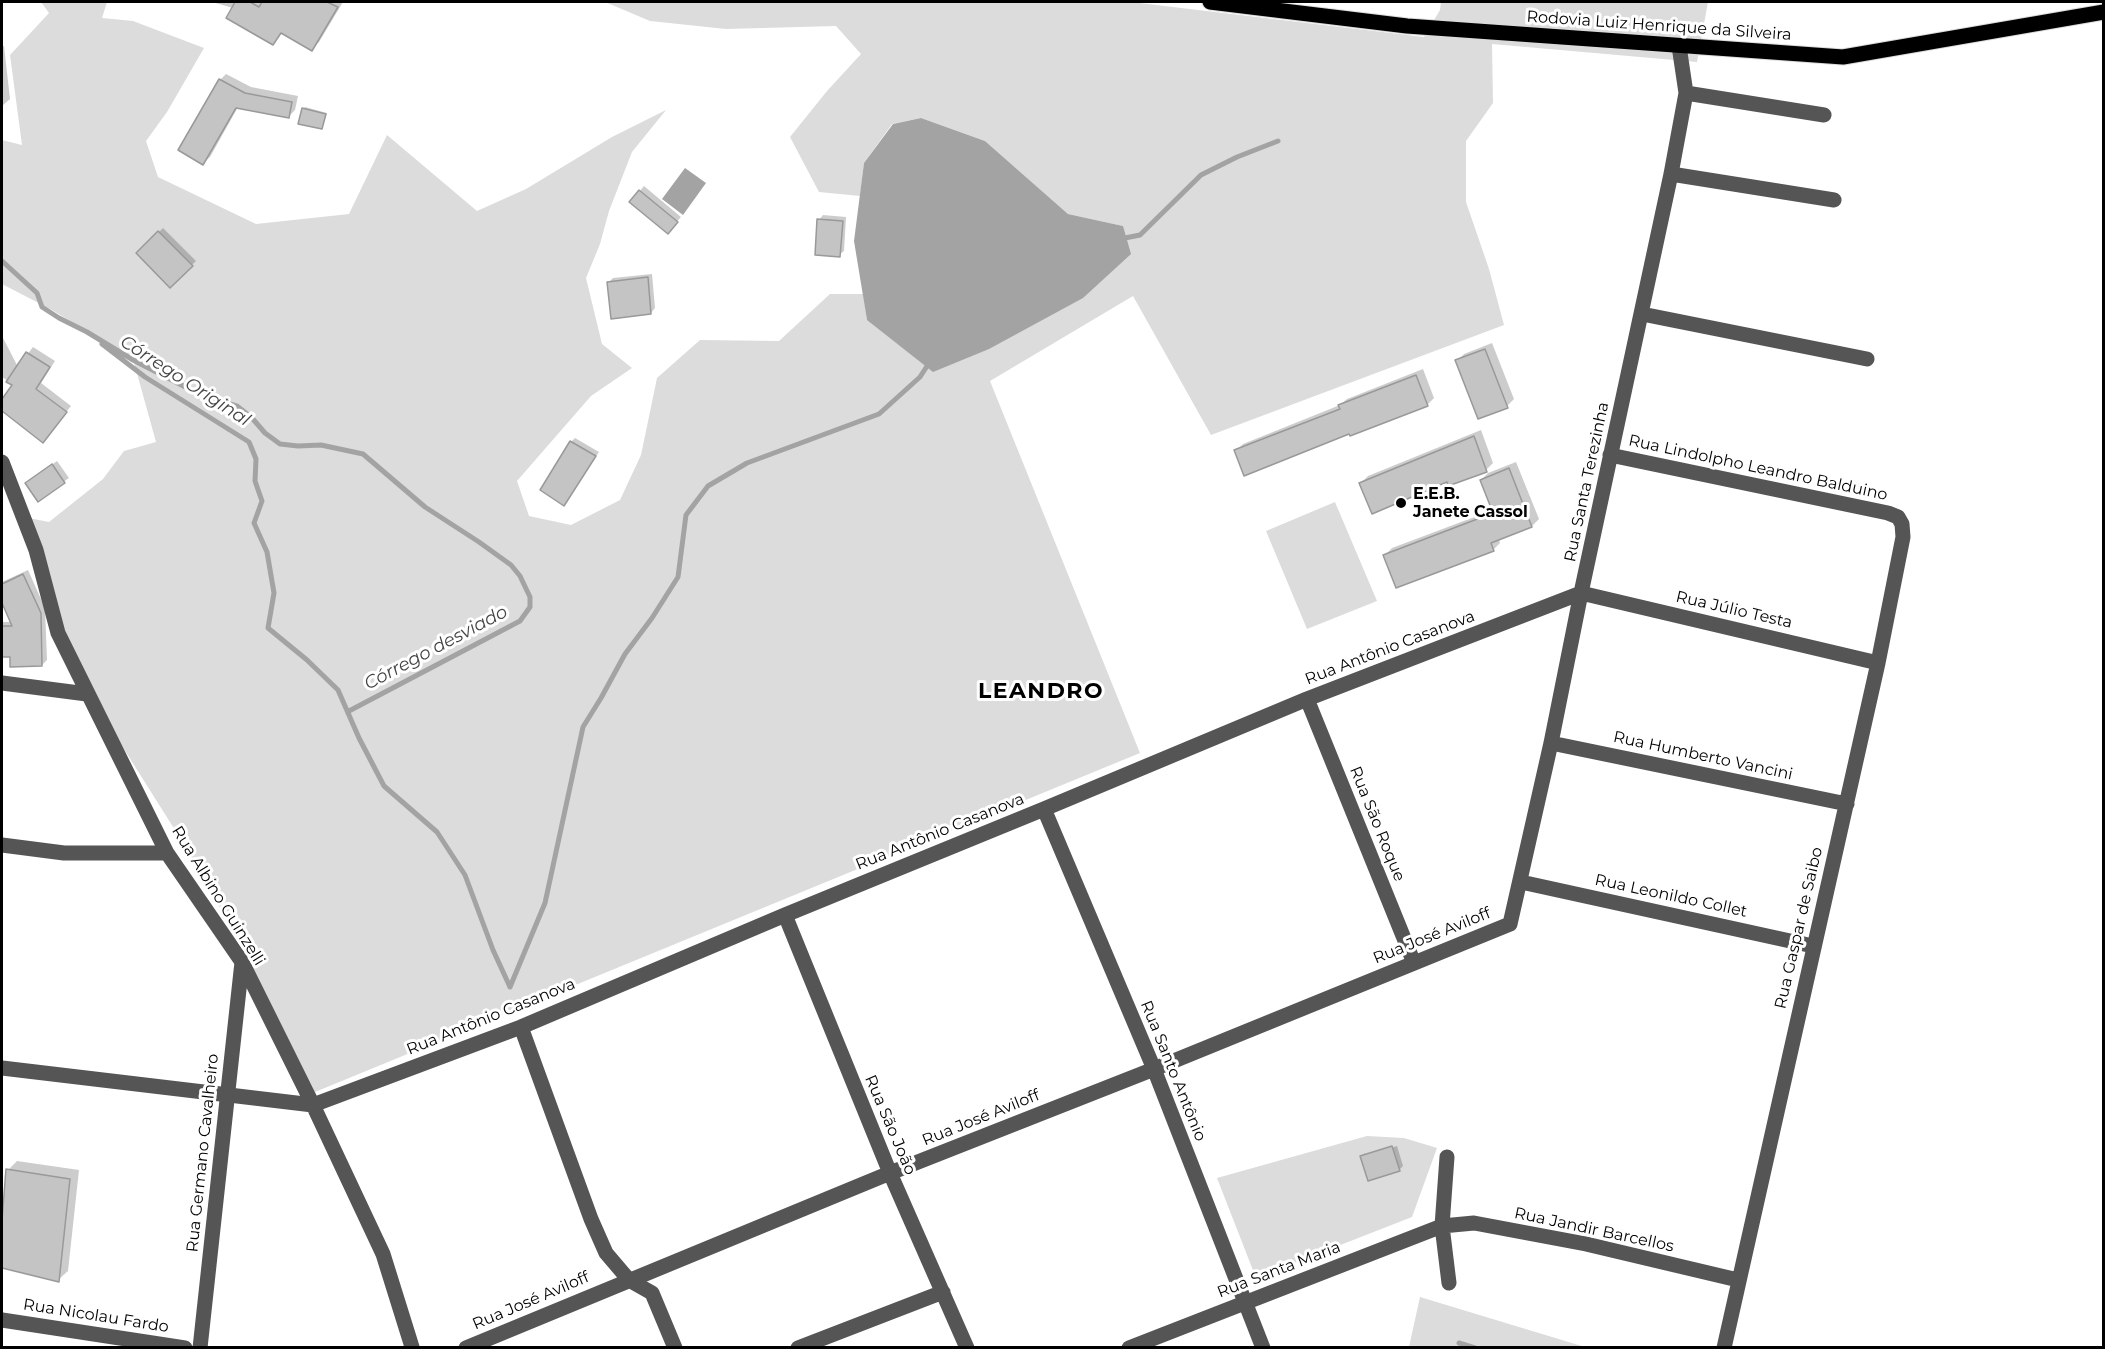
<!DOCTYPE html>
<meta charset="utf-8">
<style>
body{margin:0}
#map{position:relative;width:2105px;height:1349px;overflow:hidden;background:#fff;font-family:Montserrat,sans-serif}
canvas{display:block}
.frame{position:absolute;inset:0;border:3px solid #000;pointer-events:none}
</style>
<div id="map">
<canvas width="2105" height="1349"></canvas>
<div class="frame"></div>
</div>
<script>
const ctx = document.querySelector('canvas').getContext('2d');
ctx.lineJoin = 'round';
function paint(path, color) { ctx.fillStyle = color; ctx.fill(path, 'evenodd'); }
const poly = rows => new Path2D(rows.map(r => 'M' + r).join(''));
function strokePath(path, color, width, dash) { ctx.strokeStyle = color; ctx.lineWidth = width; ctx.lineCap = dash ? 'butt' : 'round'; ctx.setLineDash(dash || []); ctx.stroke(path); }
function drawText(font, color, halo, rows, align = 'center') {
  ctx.font = font + ' Montserrat,sans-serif'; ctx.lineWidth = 6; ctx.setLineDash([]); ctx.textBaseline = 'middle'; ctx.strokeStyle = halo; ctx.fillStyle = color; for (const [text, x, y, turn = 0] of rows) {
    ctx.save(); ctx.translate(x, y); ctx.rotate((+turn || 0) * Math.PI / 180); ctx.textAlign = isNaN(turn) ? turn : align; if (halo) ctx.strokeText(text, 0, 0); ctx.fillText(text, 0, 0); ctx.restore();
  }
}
const green = poly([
 [41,2,107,2,102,18,133,21,204,48,167,112,146,141,158,177,256,224,349,214,387,135,477,211,526,189,612,137,666,110,632,152,609,211,600,244,586,278,602,344,632,368,591,396,517,481,529,516,571,525,620,500,641,455,657,378,700,340,779,341,830,294,863,294,867,320,1123,226,1068,214,985,141,921,118,892,124,864,163,860,196,819,192,790,137,827,91,861,54,836,26,726,29,650,21,605,2,1131,2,1424,37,1440,10,1441,2,1708,2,1697,62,1492,44,1493,103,1466,141,1466,202,1489,269,1504,325,1211,435,1133,296,990,381,1140,753,315,1092,238,939,180,838,83,684,18,516,49,522,103,479,124,451,156,442,133,359,52,310,2,284,2,140,22,145,10,55,49,13],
 [1335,502,1377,601,1307,629,1266,531],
 [1367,1136,1404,1138,1437,1148,1412,1217,1256,1278,1217,1178],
 [1420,1297,1585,1347,1409,1347]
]);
const water = poly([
 [921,118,985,141,1068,214,1123,226,1131,254,1083,298,989,349,933,372,867,320,854,241,864,163,893,124],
 [685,168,706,183,683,215,662,199]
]);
const shadow = poly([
 [212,2,343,2,319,42,312,49,283,32,273,43,233,8],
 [2,46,4,46,10,99,2,106],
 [226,74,251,87,298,96,295,110,288,117,238,107,210,157,203,163,220,80],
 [305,107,327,113,322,127,303,109],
 [644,186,681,217,672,227,640,191],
 [823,215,846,217,844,251,839,255,819,220],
 [163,228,196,261,170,286,138,253],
 [652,274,655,308,651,313,608,283,613,278],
 [2,336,18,367,33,347,55,361,41,383,71,406,43,441,2,409,2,401,14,385,2,377],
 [1492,343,1514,399,1507,406,1457,361,1464,354],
 [1423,369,1434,398,1427,405,1350,432,1236,451,1243,444,1340,405,1347,399],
 [1481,430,1493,463,1486,470,1448,481,1361,483,1368,476],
 [575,438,599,452,568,499,571,442],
 [57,461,69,478,38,500,27,483],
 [1516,462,1539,519,1532,526,1499,539,1500,543,1493,550,1385,555,1392,548,1493,510,1481,480,1488,473],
 [28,570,45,608,47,660,42,665,11,656,2,656,2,622,12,622,2,599,2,582],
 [1397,1146,1403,1166,1399,1170,1362,1156,1365,1153,1365,1156],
 [17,1161,79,1170,68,1271,58,1280,2,1267,2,1237,8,1170]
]);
const stream = poly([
 [1120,239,1140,235,1201,175,1237,157,1278,141],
 [2,261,37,293,42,307,59,318,87,332,133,360,195,392,237,406,252,418,265,433,280,444,298,446,321,445,363,454,425,507,479,542,511,565,520,576,530,597,530,607,520,621,349,711],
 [102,344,145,377,249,442,256,459,255,481,262,501,254,523,267,552,274,593,268,628,307,660,338,690,359,738,384,786,437,832,465,875,493,950,510,987],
 [510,987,545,903,583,727,601,698,625,654,652,618,678,577,686,515,708,486,747,463,879,414,920,377,929,363],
 [1459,1343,1475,1348]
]);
const building = poly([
 [235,2,250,2,259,7,262,2,327,2,338,7,312,51,281,33,273,45,226,18,235,2],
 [219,79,245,93,292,102,289,118,236,108,203,165,178,150,219,79],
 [302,108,326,114,322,129,298,124,302,108],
 [639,190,678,222,668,234,629,202,639,190],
 [817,219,843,221,840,257,815,255,817,219],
 [158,231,193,266,170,288,136,253,158,231],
 [648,277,651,314,611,319,607,282,648,277],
 [1485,349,1508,408,1478,419,1455,360,1485,349],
 [26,352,50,367,36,389,67,412,43,443,2,411,2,399,12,385,6,382,26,352],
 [1416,375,1428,406,1350,436,1349,434,1244,476,1234,450,1340,409,1338,405,1416,375],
 [1474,436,1487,472,1448,486,1447,482,1372,514,1359,483,1474,436],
 [570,441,596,456,564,506,540,490,570,441],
 [52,464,65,483,38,502,25,483,52,464],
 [1509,468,1532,527,1491,543,1494,551,1396,588,1383,555,1493,513,1480,480,1509,468],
 [23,574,41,613,42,666,10,667,10,657,2,657,2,626,12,626,2,603,2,584,23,574],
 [1392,1146,1400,1171,1368,1181,1360,1156,1392,1146],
 [6,1169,70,1179,59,1282,2,1268,2,1220,6,1169]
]);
const minor = poly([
 [1686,93,1824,115],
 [1671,174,1834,200],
 [1642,314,1867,359],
 [1610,455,1888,513,1898,517,1902,524,1903,537,1878,663,1724,1348],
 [2,462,36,550,58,633,167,853,242,962,313,1105,383,1254,412,1347],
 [1581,593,1878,663],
 [2,683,87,694],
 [1307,699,1414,963],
 [1551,743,1847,804],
 [1044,809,1154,1069,1263,1348],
 [2,845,64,853,167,853],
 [1521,882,1813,946],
 [785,915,890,1173,967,1348],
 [521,1027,591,1219,606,1253,629,1280,652,1293,675,1348],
 [2,1068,313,1105,521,1027,785,915,1044,809,1307,699,1581,593],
 [1447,1157,1442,1226,1449,1283],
 [2,1320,185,1348],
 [200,1348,242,962],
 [466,1348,890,1173,1154,1069,1510,924,1551,743,1581,593,1671,174,1686,93,1679,46],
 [798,1348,943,1292],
 [1129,1348,1442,1226,1474,1223,1586,1244,1738,1280]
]);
const major = poly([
 [1210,2,1407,26,1843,57,2104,12]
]);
const markers = [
 [1401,503,6,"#000"]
];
const streetNames = [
 ["Rodovia Luiz Henrique da Silveira",1659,26,4],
 ["Rua Lindolpho Leandro Balduino",1758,468,12],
 ["Rua Santa Terezinha",1587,482,-78],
 ["Rua Júlio Testa",1734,610,13],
 ["Rua Antônio Casanova",1390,648,-21],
 ["Rua Humberto Vancini",1703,756,12],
 ["Rua São Roque",1377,824,68],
 ["Rua Antônio Casanova",940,832,-22],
 ["Rua Albino Guinzelli",218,896,58],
 ["Rua Leonildo Collet",1671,896,12],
 ["Rua Gaspar de Saibo",1799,928,-77],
 ["Rua José Aviloff",1432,936,-22],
 ["Rua Antônio Casanova",491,1017,-22],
 ["Rua Santo Antônio",1173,1071,68],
 ["Rua José Aviloff",981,1118,-22],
 ["Rua São João",890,1125,67],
 ["Rua Germano Cavalheiro",203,1153,-84],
 ["Rua Jandir Barcellos",1594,1230,12],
 ["Rua Santa Maria",1279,1270,-21],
 ["Rua José Aviloff",531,1301,-23],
 ["Rua Nicolau Fardo",96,1316,9]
];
const poiNames = [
 ["E.E.B.",1413,494],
 ["Janete Cassol",1413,512]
];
const waterNames = [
 ["Córrego Original",185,381,33],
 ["Córrego desviado",436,648,-28]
];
const districtNames = [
 ["LEANDRO",1041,692]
];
paint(green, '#dcdcdc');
paint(water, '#a3a3a3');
paint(shadow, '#0003');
strokePath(stream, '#a3a3a3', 5);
paint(building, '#c4c4c4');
strokePath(building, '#999', 1.5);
strokePath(major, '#dbdbdb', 17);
strokePath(minor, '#555', 15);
strokePath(major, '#000', 15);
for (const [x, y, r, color] of markers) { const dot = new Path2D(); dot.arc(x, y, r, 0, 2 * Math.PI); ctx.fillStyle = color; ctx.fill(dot); strokePath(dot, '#fff', 2); }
drawText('16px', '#000', '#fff', streetNames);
drawText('bold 16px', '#000', '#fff', poiNames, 'left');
drawText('italic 18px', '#444', '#fff', waterNames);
ctx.letterSpacing = '1.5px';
drawText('bold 22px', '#000', '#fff', districtNames);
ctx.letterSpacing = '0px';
</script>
